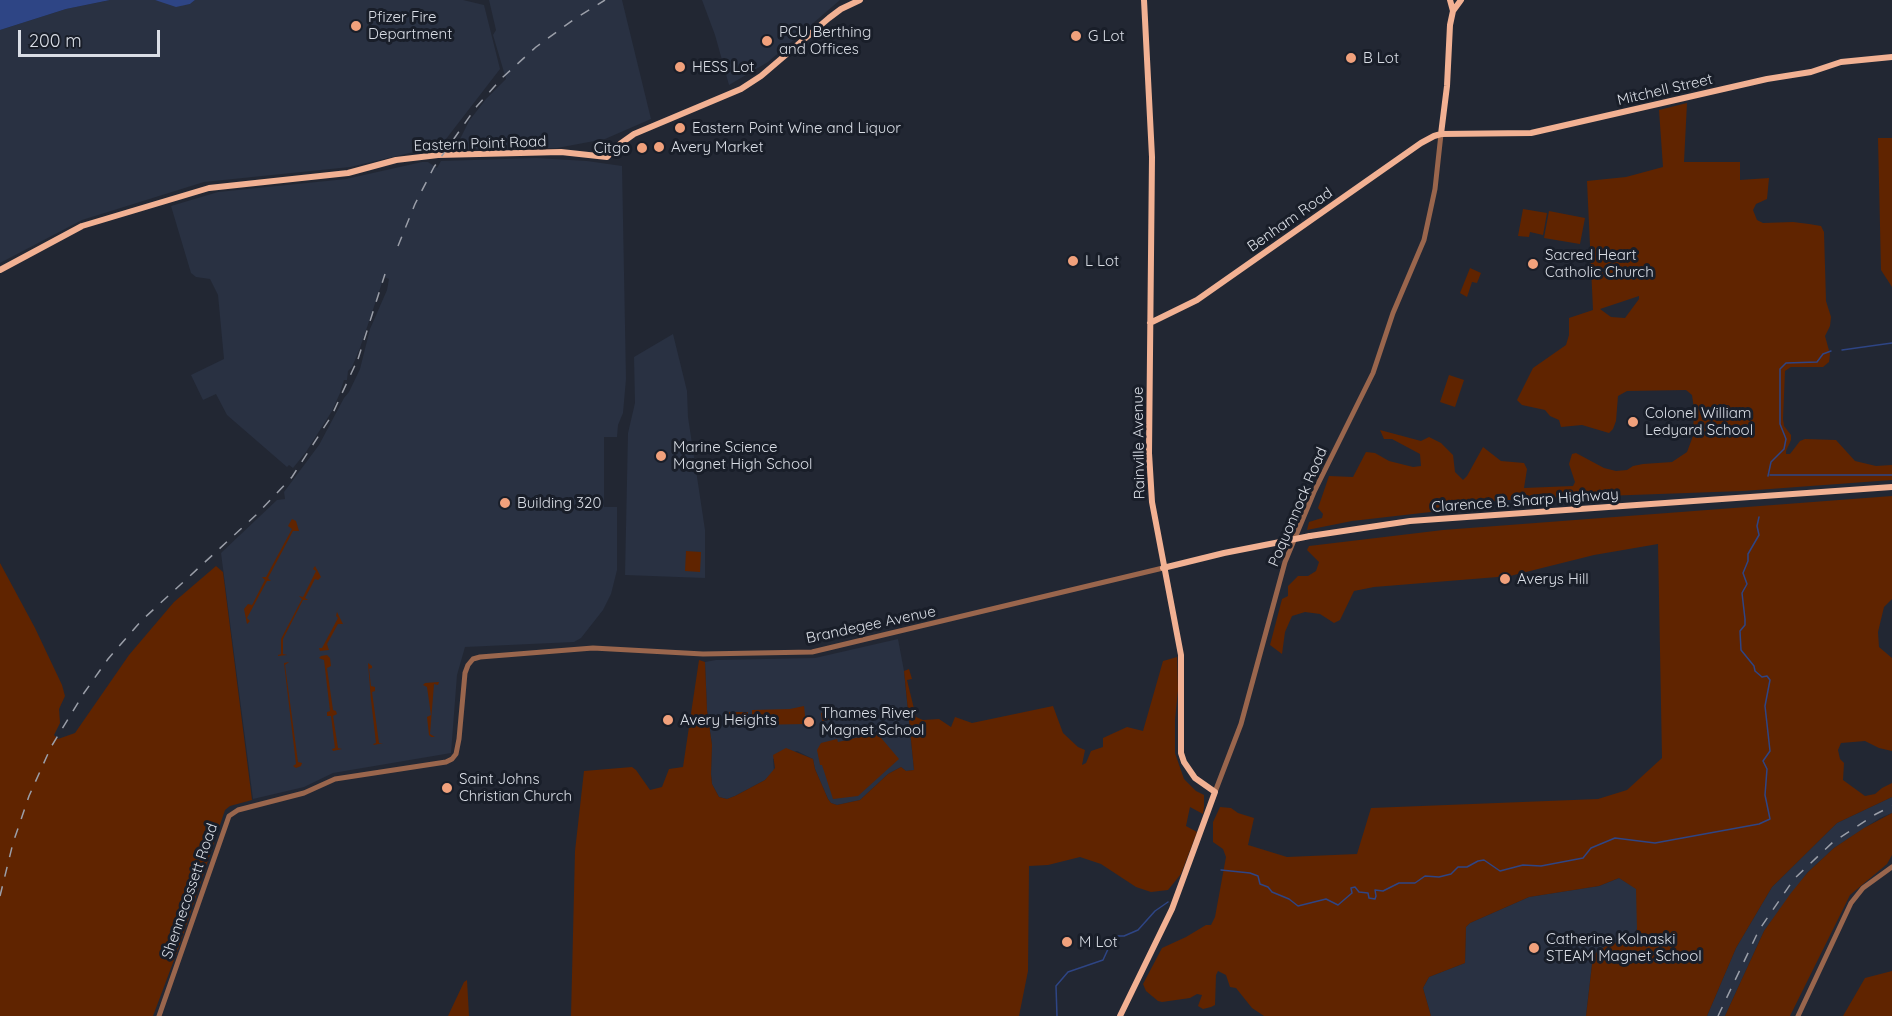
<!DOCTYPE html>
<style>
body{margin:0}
#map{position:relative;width:1892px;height:1016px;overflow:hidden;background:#222733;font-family:Quicksand,sans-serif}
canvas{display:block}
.scale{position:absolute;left:18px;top:30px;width:142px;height:27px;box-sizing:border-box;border:3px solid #dadee6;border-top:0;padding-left:8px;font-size:18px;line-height:21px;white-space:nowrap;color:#dadee6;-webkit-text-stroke:4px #191e29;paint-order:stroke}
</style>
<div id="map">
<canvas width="1892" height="1016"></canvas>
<div class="scale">200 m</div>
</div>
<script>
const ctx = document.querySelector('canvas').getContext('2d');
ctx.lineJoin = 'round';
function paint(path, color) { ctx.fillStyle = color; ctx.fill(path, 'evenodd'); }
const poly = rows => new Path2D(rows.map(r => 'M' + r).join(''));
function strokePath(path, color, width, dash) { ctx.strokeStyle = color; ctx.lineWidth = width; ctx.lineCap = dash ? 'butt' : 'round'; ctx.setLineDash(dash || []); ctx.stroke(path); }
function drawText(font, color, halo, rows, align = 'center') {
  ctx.font = font + ' Quicksand,sans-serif'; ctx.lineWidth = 6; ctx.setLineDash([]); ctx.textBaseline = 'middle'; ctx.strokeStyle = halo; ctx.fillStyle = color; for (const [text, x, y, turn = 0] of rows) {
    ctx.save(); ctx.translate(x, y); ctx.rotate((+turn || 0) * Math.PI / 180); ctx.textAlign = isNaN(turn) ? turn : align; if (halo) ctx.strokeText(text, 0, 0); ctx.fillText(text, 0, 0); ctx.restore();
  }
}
const built = poly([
 [110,0,155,0,181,5,190,4,195,0,463,0,484,5,500,69,436,152,418,151,350,167,204,182,82,220,0,263,0,30,66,9],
 [489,0,622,0,651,119,605,139,557,148,455,149,469,121,486,99,506,79,493,35,496,30],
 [702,0,840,0,768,62,729,85,715,35],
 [536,158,587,161,622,166,626,379,623,413,618,425,617,437,604,437,604,507,617,507,617,570,611,594,603,610,581,638,574,642,465,647,457,675,451,753,333,773,304,787,253,799,221,553,277,500,285,499,284,492,319,445,344,398,349,392,360,369,370,329,387,290,389,279,384,277,360,348,352,367,348,371,347,380,344,380,340,393,332,411,306,452,293,468,289,465,287,467,227,415,216,394,203,400,191,375,224,359,218,295,210,279,196,277,191,273,171,206,218,192,346,179,422,162,428,162,437,168,441,161],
 [673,334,687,391,688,417,705,530,705,578,625,575,628,433,635,403,634,357],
 [898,639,904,671,914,770,906,771,901,767,888,774,860,800,837,805,831,803,828,799,815,769,813,759,797,751,773,759,774,771,765,780,735,796,727,799,719,797,712,784,711,774,712,745,707,710,705,662,716,660,815,658],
 [1892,797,1892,813,1880,818,1834,848,1808,872,1764,931,1725,1016,1707,1016,1736,948,1772,887,1837,823],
 [1619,878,1637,889,1637,929,1635,934,1629,939,1608,945,1593,956,1586,1016,1431,1016,1423,988,1429,977,1465,963,1466,927,1470,923,1529,897,1599,886]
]);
const green = poly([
 [1687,103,1684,162,1740,162,1740,180,1769,178,1767,199,1756,204,1753,210,1757,220,1763,223,1793,222,1809,224,1821,226,1824,232,1826,301,1831,317,1830,326,1825,336,1830,354,1829,362,1823,367,1791,367,1785,371,1783,419,1784,426,1791,435,1791,440,1786,451,1786,454,1790,454,1800,441,1805,439,1836,440,1855,461,1876,466,1892,465,1892,480,1743,491,1520,499,1473,503,1457,509,1352,521,1307,530,1309,522,1322,518,1323,514,1318,508,1329,476,1353,477,1366,452,1375,453,1389,461,1413,467,1421,466,1420,454,1392,439,1384,439,1380,430,1421,441,1429,437,1441,443,1453,455,1455,472,1463,480,1467,476,1483,447,1501,461,1524,463,1527,469,1524,488,1573,486,1575,482,1569,464,1572,454,1576,453,1604,468,1616,471,1627,470,1633,466,1643,464,1672,462,1687,452,1693,436,1694,409,1692,395,1686,390,1627,391,1618,396,1616,421,1613,429,1609,433,1582,425,1561,427,1559,420,1550,416,1545,410,1522,405,1517,400,1533,368,1566,345,1569,335,1569,318,1593,310,1587,181,1626,177,1663,167,1659,110],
 [1639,296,1639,299,1625,318,1611,317,1600,309],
 [1878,138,1892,138,1892,287,1881,270],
 [1523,209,1547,213,1543,235,1530,232,1529,237,1518,236],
 [1549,211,1585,218,1580,244,1544,238],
 [1470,268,1481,273,1477,283,1472,282,1467,297,1460,293],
 [1449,375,1464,380,1455,407,1440,402],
 [1892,496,1892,599,1884,607,1878,632,1879,647,1892,658,1892,751,1879,748,1865,741,1841,743,1838,750,1840,759,1844,763,1843,780,1865,796,1875,794,1882,788,1892,783,1892,797,1837,823,1772,887,1736,948,1707,1016,1586,1016,1593,956,1598,951,1608,945,1629,939,1635,934,1637,929,1636,889,1619,878,1599,886,1529,897,1470,923,1466,927,1465,963,1429,977,1423,988,1431,1016,1264,1016,1252,1008,1236,988,1230,987,1226,975,1218,971,1216,975,1215,1005,1211,1007,1203,1009,1198,1006,1202,995,1197,994,1190,998,1162,1002,1158,1001,1146,991,1143,984,1162,948,1186,937,1206,925,1211,925,1215,917,1226,857,1223,849,1213,842,1213,822,1220,807,1231,808,1238,813,1254,818,1248,845,1287,857,1357,854,1371,808,1598,799,1627,790,1662,758,1658,544,1594,555,1510,576,1374,587,1354,591,1340,620,1334,623,1320,614,1305,612,1292,616,1285,632,1282,654,1270,645,1282,599,1288,596,1288,586,1298,576,1308,576,1316,571,1319,562,1307,550,1309,546,1443,530],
 [292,519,296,521,299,531,293,531,268,578,271,581,267,581,247,618,250,621,247,624,244,609,248,604,252,605,265,580,262,577,266,577,292,529,288,526],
 [686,551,701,552,700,572,685,571],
 [0,563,35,628,62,685,65,696,59,709,60,723,54,735,58,739,75,733,129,655,174,602,216,566,223,572,252,800,230,806,225,810,180,944,153,1016,0,1016],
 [315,566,321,577,318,580,315,579,305,598,308,600,303,600,283,639,283,654,287,655,278,656,278,655,281,654,281,639,302,599,299,596,303,597,316,571,313,569],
 [337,612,343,624,338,624,327,644,329,650,320,651,319,648,322,648,338,618,336,616],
 [327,655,330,658,331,666,327,668,333,710,336,711,337,714,333,716,338,748,342,749,333,751,332,749,335,748,331,716,327,716,327,712,330,711,324,660,319,658,321,656],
 [1177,657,1178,689,1175,720,1175,753,1184,779,1196,791,1204,795,1204,807,1203,814,1190,807,1186,826,1197,832,1181,874,1168,890,1151,892,1136,887,1101,864,1080,857,1048,865,1029,866,1028,971,1019,1016,571,1016,575,851,584,771,632,767,636,770,650,790,662,787,669,769,683,767,699,660,705,662,707,710,712,745,711,774,712,784,719,797,727,799,735,796,765,780,775,768,773,755,786,748,813,759,815,769,828,799,831,803,837,805,860,800,888,774,901,767,906,771,914,770,904,671,909,669,912,679,907,680,916,717,923,720,939,719,951,727,955,717,972,723,1053,706,1063,733,1078,747,1085,750,1082,765,1086,763,1091,751,1103,747,1103,738,1127,727,1143,731,1163,661],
 [289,662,285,665,298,762,302,763,301,766,296,768,293,766,296,764,284,663],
 [368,663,372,666,372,668,369,669,371,686,375,687,375,691,372,692,379,743,383,743,374,745,373,744,376,743,371,700],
 [439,682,438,685,434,684,430,734,435,737,431,737,429,735,427,717,431,715,427,687,423,685,425,683],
 [804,706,806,724,752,725,752,710,790,709],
 [830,710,838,710,839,718,822,721,821,713],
 [729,712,748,712,748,723,729,723],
 [877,733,899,759,858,796,833,799,822,765,820,765,817,750,821,743,837,739,838,742],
 [1892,813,1892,855,1887,864,1850,895,1790,1016,1725,1016,1764,931,1791,893,1808,872,1834,848,1864,828],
 [1892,971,1892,1016,1843,1016,1865,978],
 [467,980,469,1016,448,1016,464,982]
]);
const water = poly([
 [0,0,110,0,66,9,0,30],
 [155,0,195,0,190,4,176,7]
]);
const stream = poly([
 [1842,350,1892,343],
 [1770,475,1892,475],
 [1768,476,1771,462,1784,449,1786,439,1780,424,1780,369,1786,363,1817,362,1823,354,1831,351],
 [1221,870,1250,873,1258,876,1260,884,1268,887,1272,892,1289,899,1298,906,1326,899,1338,905,1352,893,1351,888,1355,887,1359,892,1368,893,1369,898,1375,899,1376,896,1375,890,1383,891,1399,883,1415,883,1425,876,1439,877,1451,874,1458,867,1467,867,1478,861,1484,860,1500,871,1523,865,1541,866,1583,858,1591,848,1615,838,1655,843,1759,824,1770,819,1765,795,1767,769,1763,761,1770,751,1765,706,1770,680,1767,676,1762,677,1755,671,1754,666,1741,650,1740,631,1745,625,1745,619,1742,593,1747,584,1743,573,1748,561,1748,554,1759,535,1757,526,1759,517],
 [1057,1016,1056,986,1068,972,1103,960,1114,936,1124,936,1138,930,1155,911,1168,902]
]);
const minor = poly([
 [1215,792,1241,724,1285,562,1314,492,1373,373,1393,313,1424,240,1435,189,1441,134],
 [159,1016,229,816,238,810,304,793,335,779,446,762,452,759,456,754,459,739,465,673,468,665,473,659,480,657,593,648,703,654,812,652,1163,568],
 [1798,1016,1851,903,1863,888,1892,867]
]);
const major = poly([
 [1450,0,1453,11],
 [1441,134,1447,86,1450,25,1453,11,1461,0],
 [0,270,82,226,209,188,348,173,396,160,438,155,561,152,607,157,620,144,634,134,741,89,761,76,829,18,841,9,860,0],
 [1150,323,1197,300,1421,143,1434,136,1441,134,1531,133,1767,79,1811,72,1841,62,1892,57],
 [1310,536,1410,521,1892,487],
 [1163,568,1224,553,1280,542],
 [1120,1016,1172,909,1215,792,1195,778,1184,762,1181,753,1181,655,1152,502,1149,453,1152,157,1144,0]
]);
const rail = poly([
 [398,246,415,204,434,167,477,106,503,77,536,47,573,20,605,0],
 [358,359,385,274],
 [0,896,13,843,29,796,51,747,84,693,108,659,141,621,256,515,292,477,332,415,356,363],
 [1718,1016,1759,930,1794,879,1833,842,1876,814,1892,806]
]);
const majorBridge = poly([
 [1280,542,1310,536]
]);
const markers = [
 [356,26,6,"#f1a17c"],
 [1076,36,6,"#f1a17c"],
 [767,41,6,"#f1a17c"],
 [1351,58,6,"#f1a17c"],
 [680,67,6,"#f1a17c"],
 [680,128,6,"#f1a17c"],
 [659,147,6,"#f1a17c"],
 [642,148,6,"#f1a17c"],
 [1073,261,6,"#f1a17c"],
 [1533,264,6,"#f1a17c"],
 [1633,422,6,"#f1a17c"],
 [661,456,6,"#f1a17c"],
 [505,503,6,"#f1a17c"],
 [1505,579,6,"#f1a17c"],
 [668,720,6,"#f1a17c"],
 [809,722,6,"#f1a17c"],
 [447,788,6,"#f1a17c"],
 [1067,942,6,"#f1a17c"],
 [1534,948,6,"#f1a17c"]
];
const poiNames = [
 ["Pfizer Fire",368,17],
 ["Department",368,34],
 ["PCU Berthing",779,32],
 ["and Offices",779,49],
 ["G Lot",1088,36],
 ["B Lot",1363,58],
 ["HESS Lot",692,67],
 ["Eastern Point Wine and Liquor",692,128],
 ["Avery Market",671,147],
 ["Citgo",630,148,"right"],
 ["Sacred Heart",1545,255],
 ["Catholic Church",1545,272],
 ["L Lot",1085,261],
 ["Colonel William",1645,413],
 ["Ledyard School",1645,430],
 ["Marine Science",673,447],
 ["Magnet High School",673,464],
 ["Building 320",517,503],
 ["Averys Hill",1517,579],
 ["Thames River",821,713],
 ["Magnet School",821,730],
 ["Avery Heights",680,720],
 ["Saint Johns",459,779],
 ["Christian Church",459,796],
 ["Catherine Kolnaski",1546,939],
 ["STEAM Magnet School",1546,956],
 ["M Lot",1079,942]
];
const streetNames = [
 ["Mitchell Street",1665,90,-13],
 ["Eastern Point Road",480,144,-2],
 ["Benham Road",1290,220,-35],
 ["Rainville Avenue",1139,443,-91],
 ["Clarence B. Sharp Highway",1525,501,-4],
 ["Poquonnock Road",1298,507,-67],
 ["Brandegee Avenue",871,625,-12],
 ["Shennecossett Road",190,891,-71]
];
paint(built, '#293142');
paint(green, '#602400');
paint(water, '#2e4585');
strokePath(stream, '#2e4585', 1.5);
strokePath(minor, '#9a664d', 5);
strokePath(major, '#f2b193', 6);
strokePath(rail, '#9b9fa9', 1.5, [10, 10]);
strokePath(majorBridge, '#f2b193', 6);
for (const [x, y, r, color] of markers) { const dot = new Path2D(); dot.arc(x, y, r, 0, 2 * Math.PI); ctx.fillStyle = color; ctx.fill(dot); strokePath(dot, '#191e29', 2); }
drawText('15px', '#dadee6', '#191e29', poiNames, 'left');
drawText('15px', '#dadee6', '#191e29', streetNames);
</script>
